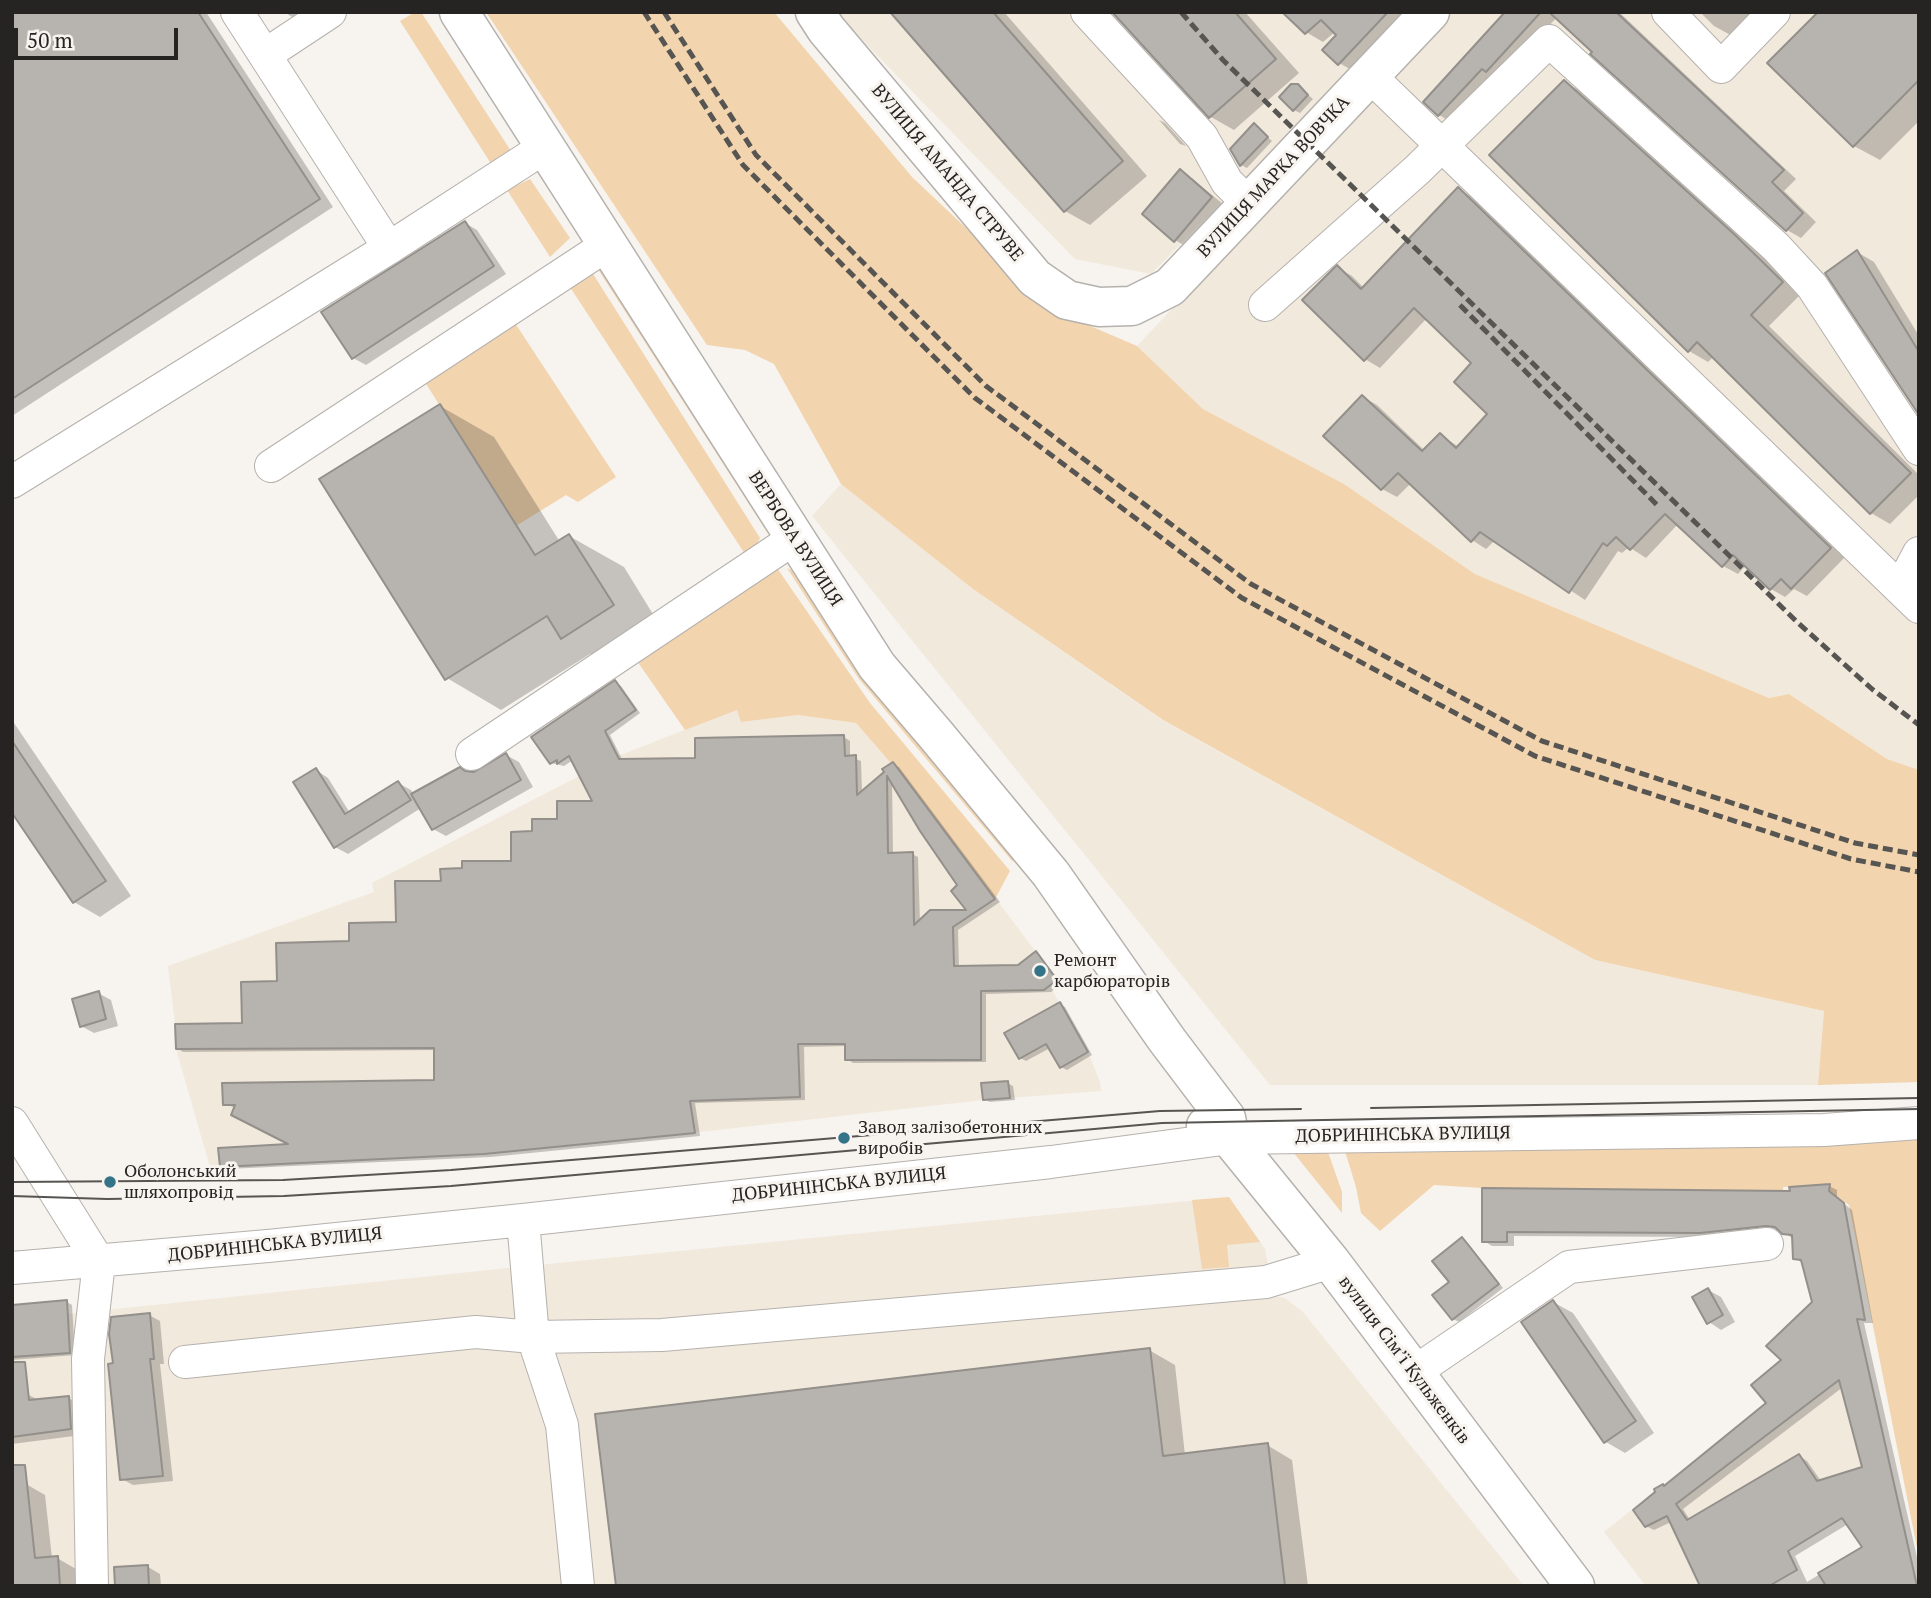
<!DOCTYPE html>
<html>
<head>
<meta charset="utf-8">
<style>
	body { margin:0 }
	#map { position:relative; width:1931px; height:1598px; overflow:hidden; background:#f7f3ee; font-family:"PT Serif",serif }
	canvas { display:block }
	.frame { position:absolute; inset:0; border:14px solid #262422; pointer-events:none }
	.scale { position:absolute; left:14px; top:28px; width:164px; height:32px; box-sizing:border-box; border:4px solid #262422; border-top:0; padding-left:9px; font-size:21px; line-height:24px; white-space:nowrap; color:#262422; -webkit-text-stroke:5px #f7f3ee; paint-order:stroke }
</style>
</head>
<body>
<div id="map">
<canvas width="1931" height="1598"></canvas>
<div class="frame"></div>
<div class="scale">50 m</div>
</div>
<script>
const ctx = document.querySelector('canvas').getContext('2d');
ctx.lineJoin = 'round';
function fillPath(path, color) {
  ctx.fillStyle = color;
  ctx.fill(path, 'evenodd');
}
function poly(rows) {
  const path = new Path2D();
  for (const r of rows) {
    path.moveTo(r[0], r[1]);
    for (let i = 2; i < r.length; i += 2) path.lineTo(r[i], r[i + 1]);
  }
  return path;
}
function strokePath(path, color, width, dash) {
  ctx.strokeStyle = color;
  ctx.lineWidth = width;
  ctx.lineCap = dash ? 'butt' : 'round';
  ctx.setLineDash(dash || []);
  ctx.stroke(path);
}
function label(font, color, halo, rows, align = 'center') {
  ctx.font = font + ' "PT Serif",serif';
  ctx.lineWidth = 6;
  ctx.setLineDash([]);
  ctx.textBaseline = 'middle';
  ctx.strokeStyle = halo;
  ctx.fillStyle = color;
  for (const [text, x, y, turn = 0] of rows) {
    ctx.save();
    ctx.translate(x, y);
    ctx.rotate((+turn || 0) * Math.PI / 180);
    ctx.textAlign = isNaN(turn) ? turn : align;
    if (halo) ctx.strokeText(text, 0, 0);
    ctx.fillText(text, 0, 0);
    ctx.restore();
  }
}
const built = poly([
	[835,12,1410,12,1151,274,1075,259],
	[1452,12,1919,12,1919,770,1887,759,1789,694,1769,698,1475,574,1344,484,1203,409,1137,346],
	[841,484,973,589,1162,720,1595,960,1824,1011,1818,1085,1270,1085,812,516],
	[738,709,741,722,798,715,856,723,915,791,1057,980,1050,987,1088,1052,1100,1082,1101,1091,983,1100,575,1146,484,1154,210,1167,176,1049,175,1024,168,966,374,892,372,883,618,756],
	[1229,1197,1265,1249,1268,1265,1269,1295,1285,1298,1303,1312,1524,1586,12,1586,12,1357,71,1353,68,1314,527,1266],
	[1857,1319,1890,1458,1817,1481,1842,1518,1788,1551,1797,1570,1769,1586,1646,1586,1604,1532,1796,1378]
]);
const green = poly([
	[415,12,421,12,511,151,495,170,400,21],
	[486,12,774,12,912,177,1053,310,1137,346,1203,409,1344,484,1475,574,1769,698,1789,694,1887,759,1919,770,1919,1082,1818,1085,1824,1011,1595,960,1163,720,973,589,841,484,774,364,745,350,707,345],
	[530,179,570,238,550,257,507,190],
	[594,263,607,265,766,516,767,532],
	[588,266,760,538,754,549,745,554,566,281],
	[513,320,616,477,578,502,566,495,516,526,423,379],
	[775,565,870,703,1010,871,995,899,915,791,856,723,798,715,741,722,737,710,685,730,637,661],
	[787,568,805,577,1015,849,1013,862,859,679],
	[1919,1140,1919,1558,1849,1205,1829,1191,1830,1184,1783,1187,1783,1191,1482,1188,1434,1185,1380,1231,1361,1213,1356,1187,1344,1148,1802,1144],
	[1327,1149,1342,1192,1342,1213,1293,1152],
	[1229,1197,1260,1242,1227,1245,1229,1267,1202,1269,1192,1200]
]);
const shadow = poly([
	[12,12,206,12,333,207,12,416],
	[284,12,308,12,297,20],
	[892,12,1004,12,1147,176,1090,225,1065,211],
	[1114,12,1245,12,1299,73,1234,130,1211,117],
	[1285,12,1404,12,1357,73,1339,63,1338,35,1335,32,1323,42,1306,32],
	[1508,12,1619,12,1796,179,1784,191,1816,222,1801,238,1787,230,1557,17,1501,79,1453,123,1439,115,1426,102],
	[1700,12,1760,12,1736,38,1714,26],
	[1919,12,1919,121,1880,160,1854,146],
	[1564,82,1584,93,1753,247,1801,294,1769,326,1919,475,1919,495,1890,524,1871,513,1714,356,1708,362,1689,351],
	[1298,86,1313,99,1300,113,1294,110],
	[1159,120,1165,123,1186,146,1180,144],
	[1254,125,1272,141,1247,168,1241,165,1232,149],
	[1181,172,1193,179,1224,205,1187,247,1175,240],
	[1459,189,1473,198,1845,557,1807,596,1794,589,1785,597,1771,589,1746,565,1738,574,1723,566,1678,524,1646,558,1629,547,1622,553,1618,551,1585,600,1495,540,1486,549,1472,540,1411,483,1397,497,1382,489,1363,397,1377,405,1425,451,1440,435,1459,447,1490,414,1474,363,1427,318,1380,368,1365,359,1338,268,1352,276,1364,288],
	[465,223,477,230,506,274,366,365,353,358],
	[1857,252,1874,262,1919,336,1919,412],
	[440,406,494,437,560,542,569,536,624,567,667,637,616,669,590,654,501,710,447,678],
	[615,682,621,686,640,713,610,735,623,761,697,759,844,737,850,741,850,757,861,761,862,793,893,764,899,767,1000,902,958,930,959,968,1019,966,1036,953,1041,957,1062,984,1051,992,986,994,986,1062,853,1063,847,1059,847,1046,804,1047,805,1100,695,1103,700,1136,491,1157,227,1169,221,1166,294,1145,236,1108,224,1104,436,1082,436,1050,183,1052,177,1048,243,1025,279,983,351,943,397,923,443,883,464,870,513,863,534,833,594,803,573,760,564,766,551,763],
	[892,781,960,885,970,911,920,923,918,857,912,854,893,854],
	[12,720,131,896,100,917,74,902,12,809],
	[506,755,519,762,533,787,446,836,433,829,421,808,348,854,335,847,316,770,328,778,350,813,398,783,411,790,414,795,466,773,474,774],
	[98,993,111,1000,118,1026,94,1033,81,1026],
	[1060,1004,1065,1007,1092,1055,1067,1070,1061,1067,1050,1048,1026,1061,1020,1058],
	[1007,1083,1013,1086,1015,1100,990,1102,984,1099],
	[1829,1186,1837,1190,1837,1198,1852,1210,1873,1323,1864,1323,1919,1566,1919,1586,1702,1586,1671,1522,1654,1530,1646,1526,1665,1487,1768,1403,1784,1360,1814,1302,1803,1263,1794,1258,1792,1238,1780,1230,1774,1229,1709,1237,1514,1236,1514,1246,1492,1246,1484,1241,1484,1190,1791,1193],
	[1843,1387,1864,1468,1821,1481,1807,1461,1799,1456,1690,1520,1683,1509],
	[1848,1524,1864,1547,1807,1582,1795,1556],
	[1462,1239,1468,1243,1503,1288,1459,1322,1453,1319,1451,1283],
	[1708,1290,1721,1297,1735,1322,1721,1330,1709,1322],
	[67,1302,72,1305,75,1355,12,1360,12,1306],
	[1553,1302,1573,1313,1654,1433,1625,1453,1606,1442],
	[149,1315,160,1321,164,1364,160,1364,173,1481,133,1485,122,1479,114,1365],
	[1149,1350,1175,1365,1185,1455,1267,1445,1292,1460,1308,1586,618,1586],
	[27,1394,40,1401,68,1398,80,1404,82,1435,12,1444,12,1395],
	[26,1484,45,1495,52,1558,57,1558,76,1569,77,1586,12,1586],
	[148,1567,160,1574,161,1586,117,1586]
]);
const building = poly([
	[12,12,198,12,320,199,12,399,12,12],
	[890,12,993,12,1123,161,1064,212,890,12],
	[1112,12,1235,12,1276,59,1209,118,1112,12],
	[1282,12,1388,12,1338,65,1322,50,1336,35,1321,20,1305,34,1282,12],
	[1505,12,1541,12,1486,72,1482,69,1438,116,1423,102,1505,12],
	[1549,12,1616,12,1784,170,1772,182,1803,213,1786,231,1590,54,1592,52,1549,12],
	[1818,12,1919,12,1919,80,1853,147,1767,63,1818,12],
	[1564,80,1734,234,1783,282,1751,315,1911,473,1870,514,1697,342,1688,352,1489,155,1564,80],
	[1291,84,1298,84,1308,95,1293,111,1279,97,1291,84],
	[1254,123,1268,137,1240,166,1230,149,1254,123],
	[1180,169,1212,197,1174,242,1142,214,1180,169],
	[1458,187,1831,548,1791,589,1781,579,1770,590,1733,555,1722,567,1665,514,1630,550,1616,537,1607,546,1603,543,1569,593,1480,532,1471,542,1398,473,1381,490,1323,436,1362,395,1422,451,1440,433,1456,448,1487,414,1454,382,1471,363,1414,308,1364,361,1302,300,1337,265,1361,289,1458,187],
	[465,221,494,266,352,359,321,312,465,221],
	[1857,250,1919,352,1919,415,1825,273,1857,250],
	[440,404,535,555,569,534,614,605,561,639,547,616,445,680,319,479,440,404],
	[615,680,636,710,605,731,619,759,695,758,695,738,844,735,845,756,856,755,857,795,884,772,882,769,893,762,995,899,953,927,954,966,1018,965,1036,951,1057,980,1044,990,981,991,981,1060,845,1060,845,1044,798,1044,800,1097,690,1101,695,1133,484,1154,220,1167,218,1148,288,1144,231,1115,235,1105,223,1105,222,1083,434,1080,434,1048,176,1049,175,1024,242,1023,241,982,277,981,276,943,349,941,349,923,396,922,395,881,441,881,440,869,462,868,462,861,511,861,511,832,532,831,532,819,557,819,557,801,592,801,569,756,557,764,557,760,550,764,531,737,615,680],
	[887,776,920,831,957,885,951,891,966,910,930,910,914,925,913,852,888,853,887,776],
	[12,741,106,881,73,903,12,813,12,741],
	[506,753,521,780,432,830,411,794,460,767,465,771,474,772,506,753],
	[316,768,345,814,398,781,411,800,334,848,293,782,316,768],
	[99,991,106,1019,80,1027,72,999,99,991],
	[1060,1002,1088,1052,1060,1068,1046,1044,1019,1059,1004,1033,1060,1002],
	[1008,1081,1010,1098,983,1100,981,1083,1008,1081],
	[1830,1184,1829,1191,1844,1203,1865,1320,1857,1319,1917,1586,1826,1586,1818,1573,1862,1547,1842,1518,1788,1551,1797,1570,1769,1586,1700,1586,1667,1516,1645,1527,1633,1510,1655,1492,1654,1489,1663,1484,1664,1486,1766,1403,1751,1385,1781,1360,1766,1346,1812,1302,1801,1260,1793,1259,1792,1235,1782,1234,1775,1227,1766,1226,1700,1233,1507,1232,1507,1242,1482,1242,1482,1188,1790,1191,1789,1187,1830,1184],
	[1839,1380,1862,1467,1817,1481,1799,1454,1687,1520,1676,1504,1839,1380],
	[1462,1237,1499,1284,1452,1320,1432,1295,1449,1282,1432,1261,1462,1237],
	[1708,1288,1723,1315,1707,1324,1692,1297,1708,1288],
	[67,1300,70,1353,12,1357,12,1305,67,1300],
	[1553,1300,1636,1421,1604,1443,1521,1322,1553,1300],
	[150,1313,154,1359,150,1359,163,1476,120,1480,108,1364,113,1363,109,1334,111,1317,150,1313],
	[1150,1348,1163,1456,1268,1443,1285,1586,616,1586,595,1414,1150,1348],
	[12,1362,25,1362,29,1400,69,1396,71,1429,12,1437,12,1362],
	[12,1465,25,1465,35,1558,58,1556,60,1586,12,1586,12,1465],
	[148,1565,149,1586,115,1586,114,1567,148,1565]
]);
const minor = poly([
	[237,12,389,248],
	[1087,12,1202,137,1227,182,1249,204],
	[1668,12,1721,67,1774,12],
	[265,55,330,12],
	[1370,76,1919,607],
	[1265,305,1417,170,1549,41,1776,247,1812,286,1919,449],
	[271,466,607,245],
	[12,482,389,248,545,147],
	[1901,587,1919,553],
	[472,754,795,538],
	[12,1123,99,1262,88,1359,92,1586],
	[523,1220,533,1337,562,1425,578,1586],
	[12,1268,268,1246,523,1220,1051,1162,1230,1138,1824,1130,1919,1123],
	[185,1362,476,1332,533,1337,662,1335,1266,1282,1331,1262],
	[1413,1373,1569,1267,1767,1244]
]);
const major = poly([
	[459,12,877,666,936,735,1051,874,1167,1040,1226,1118,1230,1138],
	[815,12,826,29,1035,278,1067,300,1099,307,1132,306,1170,287,1430,12],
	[1206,1126,1230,1138,1331,1262,1575,1586]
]);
const tram = poly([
	[1371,1108,1919,1098],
	[12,1182,283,1180,451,1170,1160,1111,1301,1109],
	[12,1196,107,1199,284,1196,451,1186,1162,1123,1919,1109]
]);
const rail = poly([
	[644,12,743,165,975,398,1242,598,1535,756,1851,859,1919,872],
	[664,12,756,155,986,386,1251,584,1542,741,1855,843,1919,855],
	[1181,12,1223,60,1797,622,1872,689,1919,725],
	[1460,305,1660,508]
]);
const markers = [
	[1040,971,7,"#357389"],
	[844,1138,7,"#357389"],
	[110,1182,7,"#357389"]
];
const streetNames = [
	["ВУЛИЦЯ АМАНДА СТРУВЕ",947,173,50],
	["ВУЛИЦЯ МАРКА ВОВЧКА",1274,177,-47],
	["ВЕРБОВА ВУЛИЦЯ",795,539,57],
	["ДОБРИНІНСЬКА ВУЛИЦЯ",1403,1135,-1],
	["ДОБРИНІНСЬКА ВУЛИЦЯ",839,1185,-6],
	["ДОБРИНІНСЬКА ВУЛИЦЯ",275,1245,-6],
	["вулиця Сімʼї Кульженків",1404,1360,53]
];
const poiNames = [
	["Ремонт",1054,961],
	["карбюраторів",1054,982],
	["Завод залізобетонних",858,1128],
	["виробів",858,1149],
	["Оболонський",124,1172],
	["шляхопровід",124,1193]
];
fillPath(built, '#f2e9dd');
fillPath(green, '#f2d4ae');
fillPath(shadow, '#0003');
fillPath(building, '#b7b3ae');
strokePath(building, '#938f8a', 2);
strokePath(minor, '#b5b1ad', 34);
strokePath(major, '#b5b1ad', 41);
strokePath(minor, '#fff', 32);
strokePath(major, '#fff', 38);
strokePath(tram, '#575552', 2);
strokePath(rail, '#575552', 5, [10, 5]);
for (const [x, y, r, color] of markers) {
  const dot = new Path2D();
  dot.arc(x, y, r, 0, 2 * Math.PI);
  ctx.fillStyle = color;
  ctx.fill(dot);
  strokePath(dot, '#f7f3ee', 2.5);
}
label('18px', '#262422', '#f7f3ee', streetNames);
label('18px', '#262422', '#f7f3ee', poiNames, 'left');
</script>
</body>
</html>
